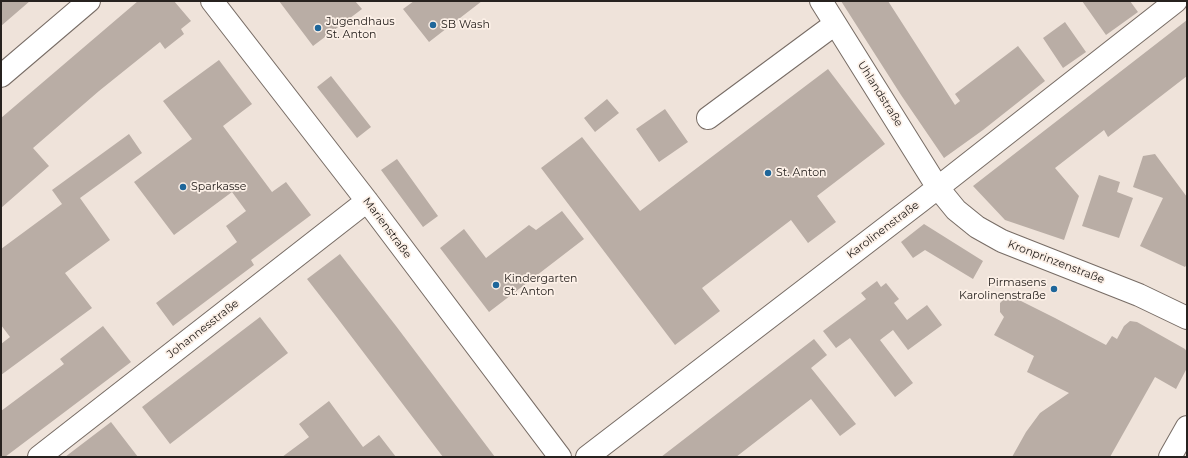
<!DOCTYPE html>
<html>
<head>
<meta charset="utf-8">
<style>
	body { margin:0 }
	#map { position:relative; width:1188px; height:458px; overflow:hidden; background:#efe3da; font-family:Montserrat,sans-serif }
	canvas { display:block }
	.frame { position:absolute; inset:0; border:2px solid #27221f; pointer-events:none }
</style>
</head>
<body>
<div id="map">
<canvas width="1188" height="458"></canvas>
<div class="frame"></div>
</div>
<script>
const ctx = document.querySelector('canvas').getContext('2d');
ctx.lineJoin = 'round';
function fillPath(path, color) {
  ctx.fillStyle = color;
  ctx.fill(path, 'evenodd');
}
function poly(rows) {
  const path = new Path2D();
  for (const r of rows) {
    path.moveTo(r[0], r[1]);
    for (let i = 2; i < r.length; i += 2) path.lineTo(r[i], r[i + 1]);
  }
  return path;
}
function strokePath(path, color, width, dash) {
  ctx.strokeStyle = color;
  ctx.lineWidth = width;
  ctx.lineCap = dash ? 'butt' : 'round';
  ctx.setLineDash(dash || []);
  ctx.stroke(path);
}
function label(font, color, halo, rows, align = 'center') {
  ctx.font = font + ' Montserrat,sans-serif';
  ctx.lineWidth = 3.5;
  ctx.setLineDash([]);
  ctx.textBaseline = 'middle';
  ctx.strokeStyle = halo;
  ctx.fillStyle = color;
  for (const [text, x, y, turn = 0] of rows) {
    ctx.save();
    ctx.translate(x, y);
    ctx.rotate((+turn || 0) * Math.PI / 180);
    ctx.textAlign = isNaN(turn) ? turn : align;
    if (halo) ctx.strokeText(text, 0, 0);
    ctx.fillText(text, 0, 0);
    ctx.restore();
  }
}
const building = poly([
	[1,1,30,1,1,26],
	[138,1,174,1,191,21,181,29,184,34,165,49,160,42,99,91,33,148,49,166,1,208,1,118],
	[279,1,355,1,362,9,313,46],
	[414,1,482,1,429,42,403,9],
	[841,1,888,1,955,105,960,101,955,94,1018,46,1045,81,983,130,944,158,901,95],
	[1082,1,1130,1,1138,12,1106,35],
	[1187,20,1187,76,1108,137,1104,130,1055,168,1079,196,1064,240,1005,220,973,186],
	[1065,22,1086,52,1063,68,1043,38],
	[219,60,252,104,223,126,272,192,286,182,311,215,251,260,254,265,173,326,156,303,237,242,226,226,246,211,232,192,174,235,134,182,192,139,163,101],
	[828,69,885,144,817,196,836,222,808,243,791,220,702,288,720,311,675,345,541,168,582,137,640,211],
	[331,76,371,127,357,138,317,87],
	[607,99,619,113,595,132,584,118],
	[665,109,688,142,659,162,636,129],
	[129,134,142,153,80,198,110,240,65,273,92,308,1,375,1,344,10,337,1,325,1,249,62,204,52,190],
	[1155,154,1187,197,1187,264,1185,267,1140,246,1163,198,1133,187,1143,156],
	[397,159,438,216,423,227,381,170],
	[1099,175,1120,182,1117,192,1133,198,1119,238,1082,226],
	[562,211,584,239,489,312,440,248,464,229,486,258,529,225,536,230],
	[924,224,983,261,973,279,925,250,913,258,901,242],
	[340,254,396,326,495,457,443,457,335,315,307,279],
	[877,281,881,287,886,283,899,299,894,303,907,320,927,305,942,325,908,350,893,330,880,340,913,383,895,397,850,338,836,348,823,331,866,299,861,293],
	[1006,297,1015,298,1055,318,1106,345,1112,336,1117,339,1124,326,1130,321,1137,322,1185,349,1187,352,1187,368,1176,389,1155,377,1110,457,1012,457,1026,432,1040,413,1069,393,1027,372,1034,356,994,335,1004,317,1000,312,1000,303],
	[260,317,288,353,170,444,142,407],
	[103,326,131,362,5,457,1,457,1,411,64,364,60,359],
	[814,339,827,355,811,368,856,424,840,436,811,399,736,457,661,457],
	[329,401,363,447,379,435,396,457,282,457,309,437,299,424],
	[111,422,138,457,65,457,86,441]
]);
const minor = poly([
	[212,1,367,201,560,457],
	[821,1,938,188,956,210,977,227,1002,241,1139,295,1187,318],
	[1,76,89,1],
	[708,118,835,24],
	[39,457,367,201],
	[587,457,922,200,1176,1],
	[1170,457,1187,427]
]);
const markers = [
	[433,25,4,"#1e669a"],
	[318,28,4,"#1e669a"],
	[768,173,4,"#1e669a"],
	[183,187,4,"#1e669a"],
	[496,285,4,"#1e669a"],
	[1054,289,4,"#1e669a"]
];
const poiNames = [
	["Jugendhaus",326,22],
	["St. Anton",326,35],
	["SB Wash",441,25],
	["St. Anton",776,173],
	["Sparkasse",191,187],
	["Kindergarten",504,279],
	["St. Anton",504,292],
	["Pirmasens",1046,283,"right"],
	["Karolinenstraße",1046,296,"right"]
];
const streetNames = [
	["Uhlandstraße",880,94,58],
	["Marienstraße",387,228,53],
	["Karolinenstraße",883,230,-37],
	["Kronprinzenstraße",1056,262,21],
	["Johannesstraße",203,329,-38]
];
fillPath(building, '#b9ada5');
strokePath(minor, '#776c65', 24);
strokePath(minor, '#fff', 22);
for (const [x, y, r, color] of markers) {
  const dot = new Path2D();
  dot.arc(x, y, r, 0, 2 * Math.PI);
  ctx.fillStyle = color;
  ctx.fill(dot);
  strokePath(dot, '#fcf0e7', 1.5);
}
label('11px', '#27221f', '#fcf0e7', poiNames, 'left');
label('11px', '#27221f', '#fcf0e7', streetNames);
</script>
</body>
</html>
